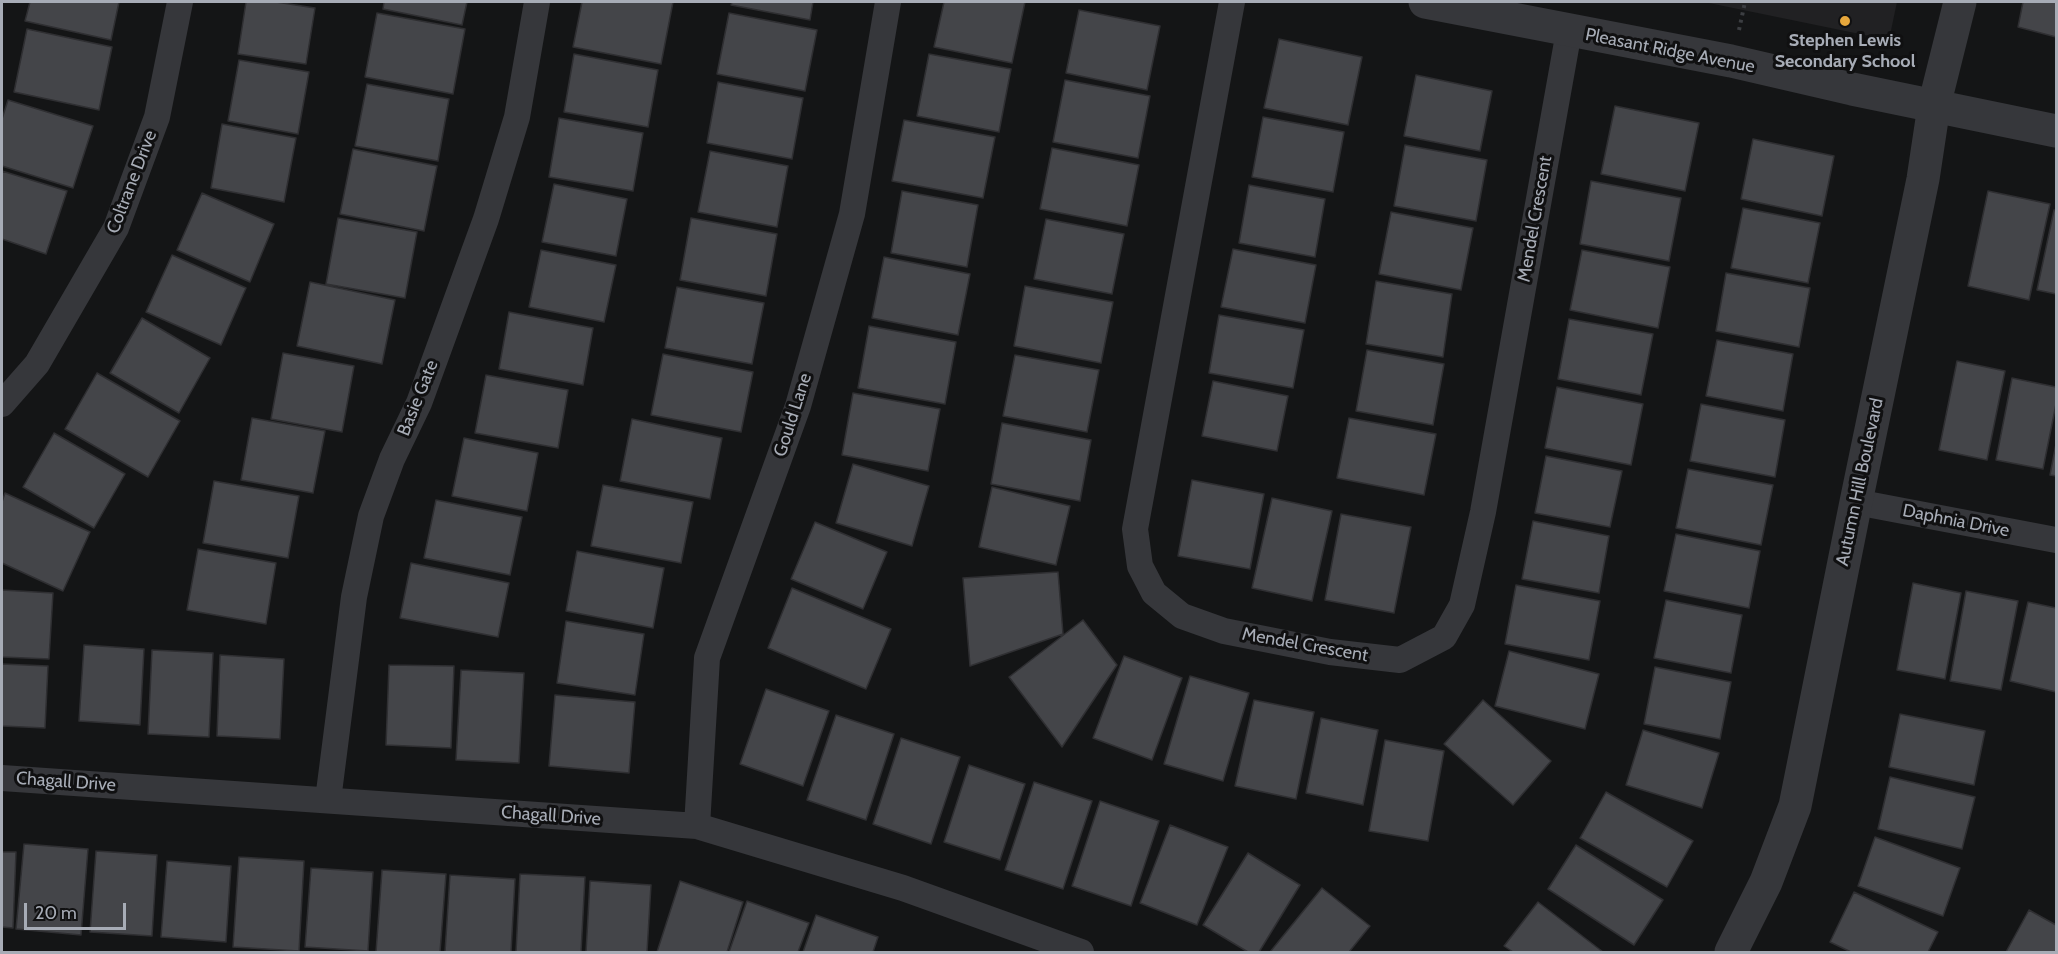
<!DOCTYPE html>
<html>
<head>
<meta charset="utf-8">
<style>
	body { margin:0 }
	#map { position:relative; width:2058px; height:954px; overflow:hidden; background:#141516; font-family:Cabin,sans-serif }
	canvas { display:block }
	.frame { position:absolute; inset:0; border:3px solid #a7acb6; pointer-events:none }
	.scale { position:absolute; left:24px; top:903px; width:102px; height:27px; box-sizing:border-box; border:3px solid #a7acb6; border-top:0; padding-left:8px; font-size:18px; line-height:21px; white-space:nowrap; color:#a7acb6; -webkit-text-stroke:4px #101011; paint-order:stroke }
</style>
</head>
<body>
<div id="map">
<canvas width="2058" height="954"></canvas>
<div class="frame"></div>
<div class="scale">20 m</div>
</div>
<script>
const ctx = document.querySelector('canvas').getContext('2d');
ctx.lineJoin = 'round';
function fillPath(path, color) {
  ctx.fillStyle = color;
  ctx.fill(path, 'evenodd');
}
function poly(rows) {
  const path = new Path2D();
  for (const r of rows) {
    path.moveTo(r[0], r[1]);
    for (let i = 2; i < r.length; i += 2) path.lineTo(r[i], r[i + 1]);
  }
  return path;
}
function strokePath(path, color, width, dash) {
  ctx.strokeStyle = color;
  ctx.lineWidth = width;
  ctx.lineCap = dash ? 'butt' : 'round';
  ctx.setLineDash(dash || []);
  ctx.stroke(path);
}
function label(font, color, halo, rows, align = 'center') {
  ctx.font = font + ' Cabin,sans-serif';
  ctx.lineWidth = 6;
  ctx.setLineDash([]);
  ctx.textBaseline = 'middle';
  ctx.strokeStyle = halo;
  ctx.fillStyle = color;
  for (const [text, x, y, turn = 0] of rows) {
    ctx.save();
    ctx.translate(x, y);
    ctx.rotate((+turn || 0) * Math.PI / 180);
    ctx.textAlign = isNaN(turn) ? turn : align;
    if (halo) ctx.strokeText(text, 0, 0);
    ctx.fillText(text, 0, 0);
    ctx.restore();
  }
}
const built = poly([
	[1704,2,1897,2,1889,40]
]);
const building = poly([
	[30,2,119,2,111,40,25,21,30,2],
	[246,2,276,2,315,8,306,64,238,54,246,2],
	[384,2,467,2,462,25,383,9,384,2],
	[582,2,673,2,661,64,573,47,582,2],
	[732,2,813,2,810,20,731,5,732,2],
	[944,2,1025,2,1012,63,934,47,944,2],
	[2023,2,2056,2,2056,37,2018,27,2023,2],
	[1079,10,1160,26,1147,90,1066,73,1079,10],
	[377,13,465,29,453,94,365,77,377,13],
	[729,13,817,30,805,91,717,74,729,13],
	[27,29,112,47,99,110,14,92,27,29],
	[1279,39,1362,57,1348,125,1264,108,1279,39],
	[574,54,658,70,648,127,564,112,574,54],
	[929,54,1011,69,999,132,917,116,929,54],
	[239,60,309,72,298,134,228,121,239,60],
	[1416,75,1492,91,1480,151,1404,136,1416,75],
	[1065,80,1150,96,1138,158,1053,142,1065,80],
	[718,82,803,98,792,159,707,143,718,82],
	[367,84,449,99,438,161,355,146,367,84],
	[8,100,93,126,73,188,2,166,2,119,8,100],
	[1615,106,1699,123,1685,191,1601,174,1615,106],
	[1263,117,1344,132,1333,192,1252,177,1263,117],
	[559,118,643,133,633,191,549,177,559,118],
	[904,120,995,137,983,198,892,181,904,120],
	[222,124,296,138,284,202,211,188,222,124],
	[1753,139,1834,156,1822,216,1741,199,1753,139],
	[1405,145,1487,160,1476,221,1394,206,1405,145],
	[1052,148,1139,165,1127,226,1040,209,1052,148],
	[353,149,437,166,424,231,340,214,353,149],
	[710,151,788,166,777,227,698,212,710,151],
	[2,171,67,191,46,254,2,239,2,171],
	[1591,181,1681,198,1669,261,1580,244,1591,181],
	[554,184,627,199,616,256,542,242,554,184],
	[1249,185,1325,199,1315,257,1239,243,1249,185],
	[902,191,978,205,967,267,891,253,902,191],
	[1988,191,2050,204,2029,300,1968,286,1988,191],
	[202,193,274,224,250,282,177,250,202,193],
	[1743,208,1820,223,1808,283,1731,268,1743,208],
	[2054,210,2056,211,2056,294,2037,290,2054,210],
	[1391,212,1473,228,1461,290,1379,274,1391,212],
	[338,218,417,232,405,298,326,284,338,218],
	[691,218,777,234,766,296,680,280,691,218],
	[1046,219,1124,234,1112,294,1034,279,1046,219],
	[1233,249,1316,265,1305,323,1221,307,1233,249],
	[541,250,616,265,604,322,529,307,541,250],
	[1582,250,1670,267,1658,328,1570,310,1582,250],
	[172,255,246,288,221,345,146,312,172,255],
	[884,257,970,274,958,335,872,318,884,257],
	[1726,273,1810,288,1799,347,1716,331,1726,273],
	[1376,281,1452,294,1443,357,1366,344,1376,281],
	[310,282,395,300,382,364,297,346,310,282],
	[1025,286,1113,302,1101,363,1014,346,1025,286],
	[677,287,764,303,752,364,665,348,677,287],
	[509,312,593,328,583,385,499,369,509,312],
	[1219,315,1304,330,1293,388,1209,373,1219,315],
	[142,318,210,358,179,413,110,373,142,318],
	[1569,319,1653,334,1641,395,1558,379,1569,319],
	[869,326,956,342,945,404,858,388,869,326],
	[1717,340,1793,354,1783,411,1706,396,1717,340],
	[1367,350,1444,364,1433,425,1356,411,1367,350],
	[283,353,354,366,342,432,271,419,283,353],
	[663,354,753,372,741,432,651,415,663,354],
	[1015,355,1099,370,1087,432,1003,416,1015,355],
	[1957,361,2005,371,1987,460,1939,450,1957,361],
	[97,373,180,421,148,477,65,429,97,373],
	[486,375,568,390,558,448,475,433,486,375],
	[2012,378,2056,387,2056,404,2043,469,1996,460,2012,378],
	[1213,381,1288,396,1277,451,1202,436,1213,381],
	[1557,387,1643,404,1631,465,1545,448,1557,387],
	[853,393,940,409,928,471,842,455,853,393],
	[1701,404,1785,420,1775,477,1690,461,1701,404],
	[252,418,325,431,313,493,241,480,252,418],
	[1349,418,1436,434,1424,495,1337,478,1349,418],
	[632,419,722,438,710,499,620,481,632,419],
	[1002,423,1091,440,1080,501,991,484,1002,423],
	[54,433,125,474,94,528,23,487,54,433],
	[464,438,538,453,527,511,452,496,464,438],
	[2056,444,2056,476,2050,475,2056,444],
	[1546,456,1622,471,1610,527,1535,513,1546,456],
	[853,464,929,486,912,546,836,523,853,464],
	[1688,469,1773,485,1761,545,1676,528,1688,469],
	[1192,480,1264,494,1250,569,1178,556,1192,480],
	[214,481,299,496,288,558,203,543,214,481],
	[603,485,693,502,681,563,591,546,603,485],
	[992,487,1070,506,1056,565,979,547,992,487],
	[5,493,90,532,63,591,2,563,2,502,5,493],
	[1272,498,1332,511,1312,601,1252,588,1272,498],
	[436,500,522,517,510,575,424,558,436,500],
	[1341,514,1411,527,1394,613,1325,600,1341,514],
	[1533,521,1609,536,1599,593,1522,579,1533,521],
	[815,522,887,552,863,609,791,579,815,522],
	[1676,534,1760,551,1749,608,1664,591,1676,534],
	[198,549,276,563,266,624,187,610,198,549],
	[577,551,664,568,653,628,566,611,577,551],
	[411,563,509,583,498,637,400,618,411,563],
	[1058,572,1063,634,970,666,963,578,1058,572],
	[1913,583,1961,593,1945,679,1897,670,1913,583],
	[1516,585,1600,601,1589,660,1505,644,1516,585],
	[792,588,891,629,866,689,768,648,792,588],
	[2,590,53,593,49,659,2,657,2,590],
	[1966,591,2018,601,2001,690,1950,681,1966,591],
	[1666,600,1742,615,1731,673,1654,658,1666,600],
	[2028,602,2056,608,2056,692,2010,681,2028,602],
	[1083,620,1117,665,1062,747,1009,677,1083,620],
	[566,621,644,634,635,695,557,683,566,621],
	[84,645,144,649,140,725,79,721,84,645],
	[152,650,213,653,209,737,148,734,152,650],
	[1509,651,1599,674,1585,729,1495,706,1509,651],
	[220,655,284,659,280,739,217,736,220,655],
	[1124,656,1182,678,1152,760,1093,738,1124,656],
	[2,664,48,666,45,728,2,726,2,664],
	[389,665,454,666,451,748,386,745,389,665],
	[1655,667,1731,682,1720,739,1644,724,1655,667],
	[461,670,524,673,519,763,456,760,461,670],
	[1190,676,1249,693,1223,781,1164,764,1190,676],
	[766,689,829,711,803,786,740,764,766,689],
	[555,695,635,702,629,773,549,766,555,695],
	[1254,700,1314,712,1296,799,1235,786,1254,700],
	[1483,700,1551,761,1513,805,1444,744,1483,700],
	[1900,714,1985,731,1974,785,1889,767,1900,714],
	[836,715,894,734,866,820,807,800,836,715],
	[1321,718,1378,730,1363,805,1306,793,1321,718],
	[1643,730,1719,753,1702,808,1626,785,1643,730],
	[901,738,960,757,931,844,873,824,901,738],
	[1385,740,1444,751,1428,841,1369,831,1385,740],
	[969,765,1025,784,1000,860,944,842,969,765],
	[1890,777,1975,797,1962,849,1878,829,1890,777],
	[1034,782,1092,801,1063,889,1005,870,1034,782],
	[1606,792,1693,841,1667,887,1580,838,1606,792],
	[1100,801,1159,821,1131,906,1072,886,1100,801],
	[1170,825,1228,847,1197,925,1140,903,1170,825],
	[1875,837,1960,868,1943,916,1858,886,1875,837],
	[24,844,88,849,81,935,16,929,24,844],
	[1576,845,1663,900,1634,945,1548,889,1576,845],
	[96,851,157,855,152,936,90,932,96,851],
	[2,852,16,852,13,928,2,927,2,852],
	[1248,853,1300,885,1259,952,1248,952,1203,925,1248,853],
	[239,857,304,861,299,951,233,947,239,857],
	[167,861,231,866,226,942,161,937,167,861],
	[311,868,373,872,368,951,305,947,311,868],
	[382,870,446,874,440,952,376,952,382,870],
	[520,874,585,877,581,952,516,952,520,874],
	[450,875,515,879,511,952,445,952,450,875],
	[590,881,651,885,647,952,586,952,590,881],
	[680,881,743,902,727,952,657,952,680,881],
	[1322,888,1370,926,1349,952,1270,952,1322,888],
	[1854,892,1938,932,1928,952,1851,952,1830,942,1854,892],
	[747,901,809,923,798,952,729,952,747,901],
	[1538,902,1603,952,1513,952,1504,946,1538,902],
	[2029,910,2056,925,2056,952,2006,952,2029,910],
	[816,915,878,937,873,952,803,952,816,915]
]);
const path = poly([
	[1739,30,1745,2]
]);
const minor = poly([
	[1232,2,1135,529,1140,566,1154,593,1182,616,1224,631,1330,652,1400,660,1444,637,1462,605,1483,512,1569,31],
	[2,404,37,364,116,228,157,117,180,2],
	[1856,502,2056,540],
	[2,778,697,826,903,888,1081,952],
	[328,800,354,597,371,516,392,459,419,403,486,219,517,117,537,2],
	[697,826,707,658,798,406,852,214,888,2]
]);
const tertiary = poly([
	[1425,2,1731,61,1852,89,2056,131],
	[1731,952,1766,882,1795,806,1856,502,1923,179,1934,106,1960,2]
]);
const markers = [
	[1845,21,6,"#e7a73c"]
];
const poiNames = [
	["Stephen Lewis",1845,41],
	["Secondary School",1845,62]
];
const streetNames = [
	["Pleasant Ridge Avenue",1670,51,11],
	["Coltrane Drive",132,182,-69],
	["Mendel Crescent",1535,219,-80],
	["Basie Gate",418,398,-68],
	["Gould Lane",793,415,-72],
	["Autumn Hill Boulevard",1860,482,-78],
	["Daphnia Drive",1956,521,11],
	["Mendel Crescent",1305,645,10],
	["Chagall Drive",66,782,4],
	["Chagall Drive",551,816,4]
];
fillPath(built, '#212123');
fillPath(building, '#444549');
strokePath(building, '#2f2f32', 1.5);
strokePath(path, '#3c3e42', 4, [3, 4.5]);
strokePath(minor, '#36373b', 26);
strokePath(tertiary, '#36373b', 33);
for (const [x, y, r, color] of markers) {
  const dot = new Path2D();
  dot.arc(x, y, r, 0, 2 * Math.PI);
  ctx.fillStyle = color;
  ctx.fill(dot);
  strokePath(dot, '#101011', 2);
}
label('bold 18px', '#a7acb6', '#101011', poiNames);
label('18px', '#a7acb6', '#101011', streetNames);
</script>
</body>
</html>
